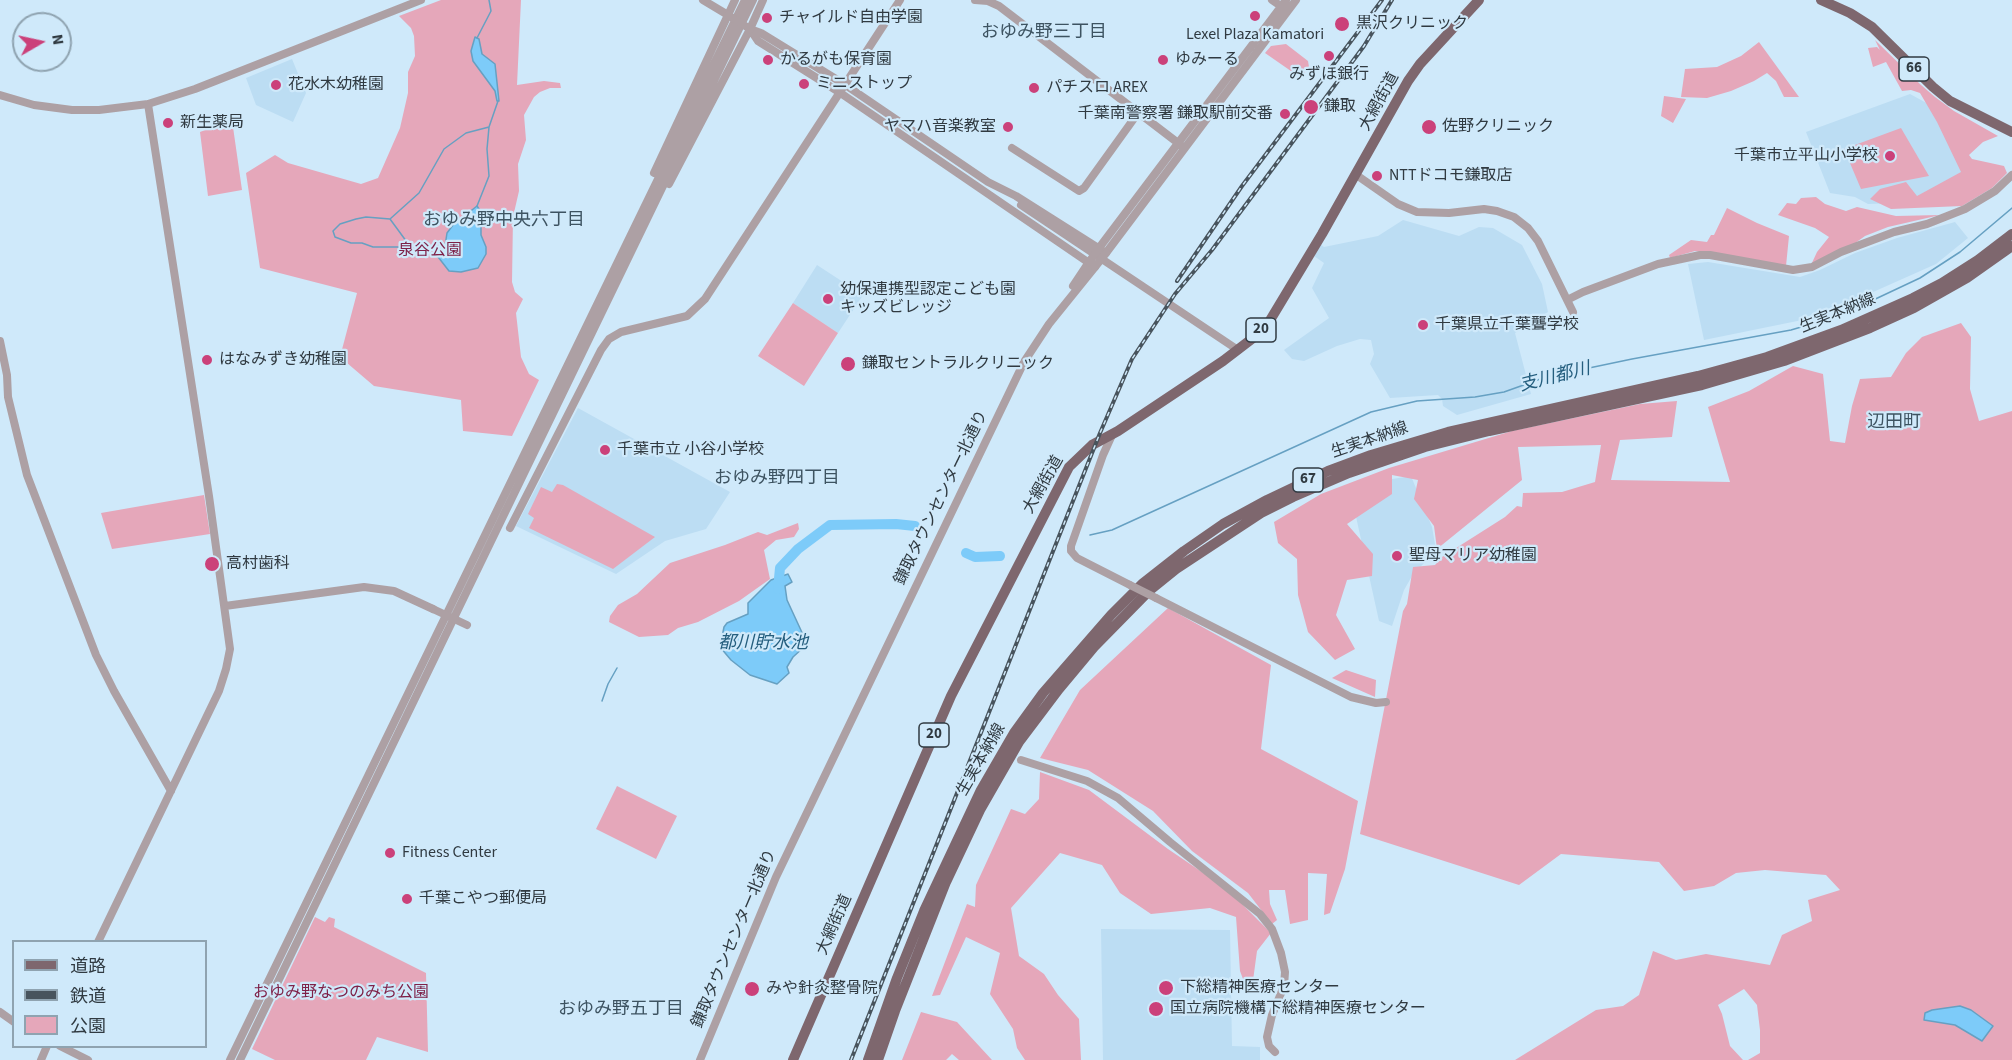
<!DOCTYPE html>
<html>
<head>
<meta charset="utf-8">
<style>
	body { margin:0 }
	#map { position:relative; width:2012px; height:1060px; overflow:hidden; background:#cfe9fa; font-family:"Source Sans 3","Noto Sans JP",sans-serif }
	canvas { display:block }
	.legend { position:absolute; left:12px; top:940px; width:195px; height:108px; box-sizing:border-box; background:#cfe9fa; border:2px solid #8fa3b0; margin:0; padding:8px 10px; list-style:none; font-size:18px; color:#303a41 }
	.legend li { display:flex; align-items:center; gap:12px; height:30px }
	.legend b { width:30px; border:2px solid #8fa3b0 }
	.north { position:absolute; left:12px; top:12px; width:60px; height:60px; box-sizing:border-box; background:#cfe9fa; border:2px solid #8fa3b0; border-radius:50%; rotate:81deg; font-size:16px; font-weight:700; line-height:24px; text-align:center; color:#303a41 }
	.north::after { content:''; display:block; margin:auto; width:21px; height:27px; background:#cb417a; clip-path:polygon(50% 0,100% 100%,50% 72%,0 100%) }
</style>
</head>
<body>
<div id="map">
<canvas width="2012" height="1060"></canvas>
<ul class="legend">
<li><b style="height:8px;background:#7e676e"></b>道路</li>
<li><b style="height:8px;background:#48545d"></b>鉄道</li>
<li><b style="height:16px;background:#e5a7ba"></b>公園</li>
</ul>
<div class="north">N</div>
</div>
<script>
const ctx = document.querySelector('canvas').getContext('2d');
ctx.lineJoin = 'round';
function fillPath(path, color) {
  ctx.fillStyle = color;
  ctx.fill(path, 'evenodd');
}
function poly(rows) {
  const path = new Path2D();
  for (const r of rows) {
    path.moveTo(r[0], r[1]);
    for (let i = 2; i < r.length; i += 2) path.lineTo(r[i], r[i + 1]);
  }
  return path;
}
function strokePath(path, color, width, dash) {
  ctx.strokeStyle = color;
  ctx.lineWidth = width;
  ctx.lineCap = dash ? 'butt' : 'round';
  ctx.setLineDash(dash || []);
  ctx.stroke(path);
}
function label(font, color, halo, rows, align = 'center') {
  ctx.font = font + ' "Source Sans 3","Noto Sans JP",sans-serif';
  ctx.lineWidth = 4.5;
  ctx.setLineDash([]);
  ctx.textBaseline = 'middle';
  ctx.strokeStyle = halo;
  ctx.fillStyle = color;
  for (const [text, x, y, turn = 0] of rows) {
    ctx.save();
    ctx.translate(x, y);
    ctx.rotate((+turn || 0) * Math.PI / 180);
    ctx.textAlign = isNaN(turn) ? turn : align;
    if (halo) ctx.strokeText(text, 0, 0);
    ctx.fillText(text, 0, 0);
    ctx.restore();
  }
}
const built = poly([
	[292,59,306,93,293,122,256,105,246,78],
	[1910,94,1954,118,1967,118,1960,138,1967,173,1925,202,1868,204,1855,197,1830,193,1806,132],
	[1403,220,1459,236,1479,227,1493,228,1522,245,1542,284,1548,312,1515,333,1531,394,1457,415,1443,406,1442,399,1438,395,1390,398,1370,364,1374,354,1371,340,1360,339,1337,346,1304,361,1292,359,1284,350,1329,318,1312,288,1324,263,1314,256,1320,244,1324,247,1378,236],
	[1955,222,1968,238,1936,264,1817,317,1704,340,1688,264,1708,262,1800,277,1820,270,1855,253,1897,238],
	[817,265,863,295,838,333,793,303],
	[578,408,730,492,706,529,665,541,616,574,516,526],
	[1411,476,1432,527,1436,550,1412,576,1404,590,1392,626,1379,621,1353,503,1386,480],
	[1101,929,1230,930,1232,1046,1260,1047,1260,1060,1103,1060]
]);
const green = poly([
	[441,0,521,0,517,85,544,81,560,83,561,88,550,88,540,92,534,97,524,115,526,140,518,164,519,191,513,217,512,282,515,292,523,299,516,313,521,357,529,374,539,380,512,436,463,431,461,400,374,386,340,357,357,293,260,268,246,173,275,155,288,163,361,184,378,178,400,128,408,93,408,72,415,56,414,36,411,28,399,16],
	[1875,40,1921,85,1935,97,1954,111,1998,136,1983,142,1969,155,1972,159,2004,166,2007,173,1992,188,1962,206,1891,209,1870,199,1880,189,1906,182,1917,196,1961,172,1937,122,1920,93,1911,90,1902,91,1886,62,1873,67,1868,48,1877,47,1880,50],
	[1759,42,1799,97,1784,97,1776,81,1767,73,1754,81,1731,91,1707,98,1681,97,1685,69,1717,67,1741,56],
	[1286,44,1308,61,1309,67,1301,78,1265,53,1271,46],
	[1664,96,1686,99,1673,123,1661,116],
	[232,120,242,190,208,196,200,132],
	[1901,128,1929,176,1861,189,1844,149],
	[1816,197,1825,204,1846,211,1857,207,1896,216,1940,215,1888,227,1865,236,1840,254,1811,265,1817,252,1829,237,1815,228,1778,215,1787,203,1796,204,1801,198],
	[1727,208,1757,223,1789,236,1786,266,1695,251,1670,258,1669,255,1691,240,1707,242,1711,235,1714,235],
	[793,303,838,333,804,386,758,356],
	[1961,323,1971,337,1970,389,1979,421,2012,411,2012,1060,1748,1060,1760,1053,1760,1030,1757,1005,1744,989,1718,1005,1722,1014,1730,1046,1743,1060,1515,1060,1596,1010,1623,1006,1639,995,1653,951,1676,960,1706,954,1770,965,1782,935,1812,921,1808,900,1840,890,1826,875,1765,870,1736,873,1714,886,1684,891,1659,862,1561,854,1519,885,1360,834,1403,611,1407,604,1413,567,1435,565,1442,557,1505,517,1517,506,1522,507,1523,493,1562,492,1595,482,1601,445,1518,447,1522,480,1437,549,1434,526,1414,499,1418,480,1392,475,1392,494,1347,524,1373,554,1372,576,1347,580,1336,615,1355,649,1335,660,1308,632,1298,595,1297,559,1278,543,1274,522,1321,494,1389,468,1512,431,1640,404,1677,401,1672,437,1620,440,1611,480,1730,482,1708,407,1749,391,1793,366,1823,374,1830,441,1845,443,1852,406,1860,379,1891,377,1906,353,1922,337],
	[557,484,563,485,655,537,613,569,529,528,534,518,528,514,541,487,552,492],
	[204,495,210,534,112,549,101,513],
	[798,523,799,529,794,537,776,540,764,550,770,579,739,601,698,622,678,628,668,635,639,637,609,622,610,616,618,605,637,594,670,563,725,545,758,532,767,535],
	[1168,608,1271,665,1261,749,1358,801,1345,869,1330,913,1324,915,1327,874,1308,873,1308,920,1290,924,1285,890,1269,890,1270,904,1277,920,1272,924,1248,893,1192,851,1153,811,1088,770,1040,758,1080,690],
	[1346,670,1376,680,1375,697,1332,678],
	[1040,772,1089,790,1168,849,1227,889,1271,933,1257,951,1252,988,1246,987,1240,971,1236,917,1210,908,1151,914,1120,893,1102,865,1060,853,1011,908,1019,956,1044,974,1058,995,1079,1019,1081,1060,1025,1060,1017,1048,1013,1029,990,994,1000,953,966,937,940,995,932,996,967,904,975,907,976,885,1011,809,1025,814,1039,799],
	[617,786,677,816,656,859,596,829],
	[315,917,325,922,329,917,335,919,334,927,426,973,428,1052,377,1037,366,1060,275,1060,252,1049],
	[921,1012,957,1022,992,1060,959,1060,952,1054,946,1060,902,1060]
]);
const water = poly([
	[475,37,479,39,482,54,495,64,499,101,497,101,495,91,473,61,471,51,475,37],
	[477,206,481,212,481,235,486,247,486,254,478,268,461,272,449,271,435,253,445,246,447,233,453,225,477,206],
	[788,574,792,582,785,586,787,600,805,639,804,647,793,657,787,667,789,673,777,684,750,675,731,660,720,647,724,627,727,623,748,614,748,603,771,580,788,574],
	[1960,1006,1971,1010,1993,1026,1982,1041,1955,1025,1924,1020,1925,1013,1932,1010,1960,1006]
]);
const stream = poly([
	[477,38,491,11,489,0],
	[477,206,489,176,487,149,489,127,498,101],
	[390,219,412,249,419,252,435,253],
	[410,247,373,247,362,243,351,243,335,237,333,231,340,224,356,219,366,217,390,219,419,193,444,149,466,133,489,127],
	[1090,535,1112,530,1371,412,1417,401,1475,397,1504,392,1546,377,1632,359,1791,330,1828,319,1869,302,1920,278,1960,252,2012,208],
	[602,701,608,684,617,668]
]);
const river = poly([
	[966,553,975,557,1000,556],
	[778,589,780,568,798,549,830,525,896,524,915,526]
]);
const tertiary = poly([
	[703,0,728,15],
	[975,0,988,1,999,6,1182,146],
	[1272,0,1285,9],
	[750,29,761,33,844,84,988,182,1016,196,1106,253,1296,0],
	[0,95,34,105,72,110,99,110,148,104,195,89,421,0],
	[1012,148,1079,191,1084,188,1138,113],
	[654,173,735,0],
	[1355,174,1398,204,1417,212,1449,213,1484,209,1497,211,1514,217,1528,228,1538,241,1573,312],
	[669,184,750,29,763,0],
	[1021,205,1238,350],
	[1099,248,1286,0],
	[1073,286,1089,262],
	[1567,300,1583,292,1658,264,1700,255,1710,255,1793,270,1812,267,1841,252,1894,232,1927,224,1965,209,1995,191,2012,175],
	[0,341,7,375,8,397,27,475,96,655,114,691,171,791],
	[1112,435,1103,455,1071,546,1071,551,1077,558,1130,585],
	[510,528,601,350,609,339,621,332,687,316,705,299,900,0],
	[1156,598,1351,697,1376,703,1386,702],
	[225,606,364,587,394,591,433,609],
	[1021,760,1087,781,1118,798,1170,842,1260,914,1272,929,1281,953,1285,972,1284,986,1272,1015,1267,1037,1269,1046,1275,1052],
	[98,942,219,691,226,669,230,649,209,496,148,104],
	[0,1012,14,1022],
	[60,1046,88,1060],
	[41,1060,47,1046],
	[230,1060,745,0],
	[240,1060,753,0],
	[700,1060,776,877,1024,362,1049,324,1095,267,839,92,758,41,750,29]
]);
const primary = poly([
	[1821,0,1850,13,1872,27,1933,87,1950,101,2012,132],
	[793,1060,951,696,1069,467,1092,445,1118,431,1223,361,1253,338,1269,322,1322,234,1408,81,1420,64,1479,0],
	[868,1060,897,978,924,911,981,790,1014,733,1043,693,1111,615,1142,584,1184,551,1223,524,1267,500,1328,471,1371,455,1448,432,1698,376,1767,357,1841,330,1913,298,1942,283,1978,260,2012,234],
	[878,1060,895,1011,946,882,980,810,1019,742,1059,689,1094,647,1150,590,1176,569,1261,513,1293,497,1349,473,1425,447,1489,431,1702,385,1784,361,1870,328,1914,308,1967,278,2012,246]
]);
const rail = poly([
	[1177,281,1242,186,1382,0],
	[851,1060,1100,433,1132,359,1175,294,1212,250,1329,93,1364,46,1392,0]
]);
const tertiaryBridge = poly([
	[728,15,750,29],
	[1089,262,1099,248],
	[1095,267,1106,253],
	[1130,585,1156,598],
	[433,609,467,625]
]);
const markers = [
	[1255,16,6,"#cb417a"],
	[767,18,6,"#cb417a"],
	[1342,24,8,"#cb417a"],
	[1329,56,6,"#cb417a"],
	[768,60,6,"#cb417a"],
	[1163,60,6,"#cb417a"],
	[804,84,6,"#cb417a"],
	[276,85,6,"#cb417a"],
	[1034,88,6,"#cb417a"],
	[1311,107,8,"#cb417a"],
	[1285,114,6,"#cb417a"],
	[168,123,6,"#cb417a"],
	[1008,127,6,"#cb417a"],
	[1429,127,8,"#cb417a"],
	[1890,156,6,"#cb417a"],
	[1377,176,6,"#cb417a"],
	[828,299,6,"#cb417a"],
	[1423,325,6,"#cb417a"],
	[207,360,6,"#cb417a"],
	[848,364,8,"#cb417a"],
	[605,450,6,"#cb417a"],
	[1397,556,6,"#cb417a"],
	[212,564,8,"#cb417a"],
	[390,853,6,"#cb417a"],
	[407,899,6,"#cb417a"],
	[1166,988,8,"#cb417a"],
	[752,989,8,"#cb417a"],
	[1156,1009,8,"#cb417a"]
];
const shields = [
	[1914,69,30],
	[1261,330,30],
	[1308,480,30],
	[934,735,30]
];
const shieldNames = [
	["66",1914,69],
	["20",1261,330],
	["67",1308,480],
	["20",934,735]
];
const poiNames = [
	["チャイルド自由学園",779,18],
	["黒沢クリニック",1356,24],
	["Lexel Plaza Kamatori",1255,35,"center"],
	["かるがも保育園",780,60],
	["ゆみーる",1175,60],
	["みずほ銀行",1329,75,"center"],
	["ミニストップ",816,84],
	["花水木幼稚園",288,85],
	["パチスロ AREX",1046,88],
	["鎌取",1324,107],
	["千葉南警察署 鎌取駅前交番",1273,114,"right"],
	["新生薬局",180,123],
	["ヤマハ音楽教室",996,127,"right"],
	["佐野クリニック",1442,127],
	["千葉市立平山小学校",1878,156,"right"],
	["NTTドコモ鎌取店",1389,176],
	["幼保連携型認定こども園",840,290],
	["キッズビレッジ",840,308],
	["千葉県立千葉聾学校",1435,325],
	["はなみずき幼稚園",219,360],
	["鎌取セントラルクリニック",862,364],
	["千葉市立 小谷小学校",617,450],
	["聖母マリア幼稚園",1409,556],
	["高村歯科",226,564],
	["Fitness Center",402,853],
	["千葉こやつ郵便局",419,899],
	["下総精神医療センター",1180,988],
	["みや針灸整骨院",766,989],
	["国立病院機構下総精神医療センター",1170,1009]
];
const streetNames = [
	["大網街道",1380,102,-61],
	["生実本納線",1838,314,-22],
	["生実本納線",1370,441,-19],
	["大網街道",1044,485,-60],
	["鎌取タウンセンター北通り",942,498,-64],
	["生実本納線",982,760,-60],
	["大網街道",835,925,-66],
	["鎌取タウンセンター北通り",735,939,-67]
];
const parkNames = [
	["泉谷公園",430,251],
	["おゆみ野なつのみち公園",341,993]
];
const neighbourhoodNames = [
	["おゆみ野三丁目",1044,33],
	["おゆみ野中央六丁目",504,221],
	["辺田町",1894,423],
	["おゆみ野四丁目",777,479],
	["おゆみ野五丁目",621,1010]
];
const waterNames = [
	["支川都川",1555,378,-14],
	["都川貯水池",763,644]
];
fillPath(built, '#bcddf3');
fillPath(green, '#e5a7ba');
fillPath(water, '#7dcbf9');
strokePath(water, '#66a0c2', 1.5);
strokePath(stream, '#66a0c2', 1.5);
strokePath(river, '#7dcbf9', 10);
strokePath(tertiary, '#ada0a4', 8);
strokePath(primary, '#7e676e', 10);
strokePath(rail, '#48545d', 4);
strokePath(rail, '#cfe9fa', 1.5, [4.5]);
strokePath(tertiaryBridge, '#ada0a4', 8);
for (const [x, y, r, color] of markers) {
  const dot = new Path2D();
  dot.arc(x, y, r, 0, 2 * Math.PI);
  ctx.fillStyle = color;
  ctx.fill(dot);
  strokePath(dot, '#cfe9fa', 2);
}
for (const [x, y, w] of shields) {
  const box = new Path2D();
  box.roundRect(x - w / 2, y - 12, w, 24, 4.5);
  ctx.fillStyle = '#cfe9fa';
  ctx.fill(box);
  strokePath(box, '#303a41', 1.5);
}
label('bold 15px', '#303a41', null, shieldNames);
label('16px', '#303a41', '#cfe9fa', poiNames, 'left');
label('16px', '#303a41', '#cfe9fa', streetNames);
label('16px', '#7e2148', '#cfe9fa', parkNames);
label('18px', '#3d5361', '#cfe9fa', neighbourhoodNames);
label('italic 18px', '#245e7e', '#cfe9fa', waterNames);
</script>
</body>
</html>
